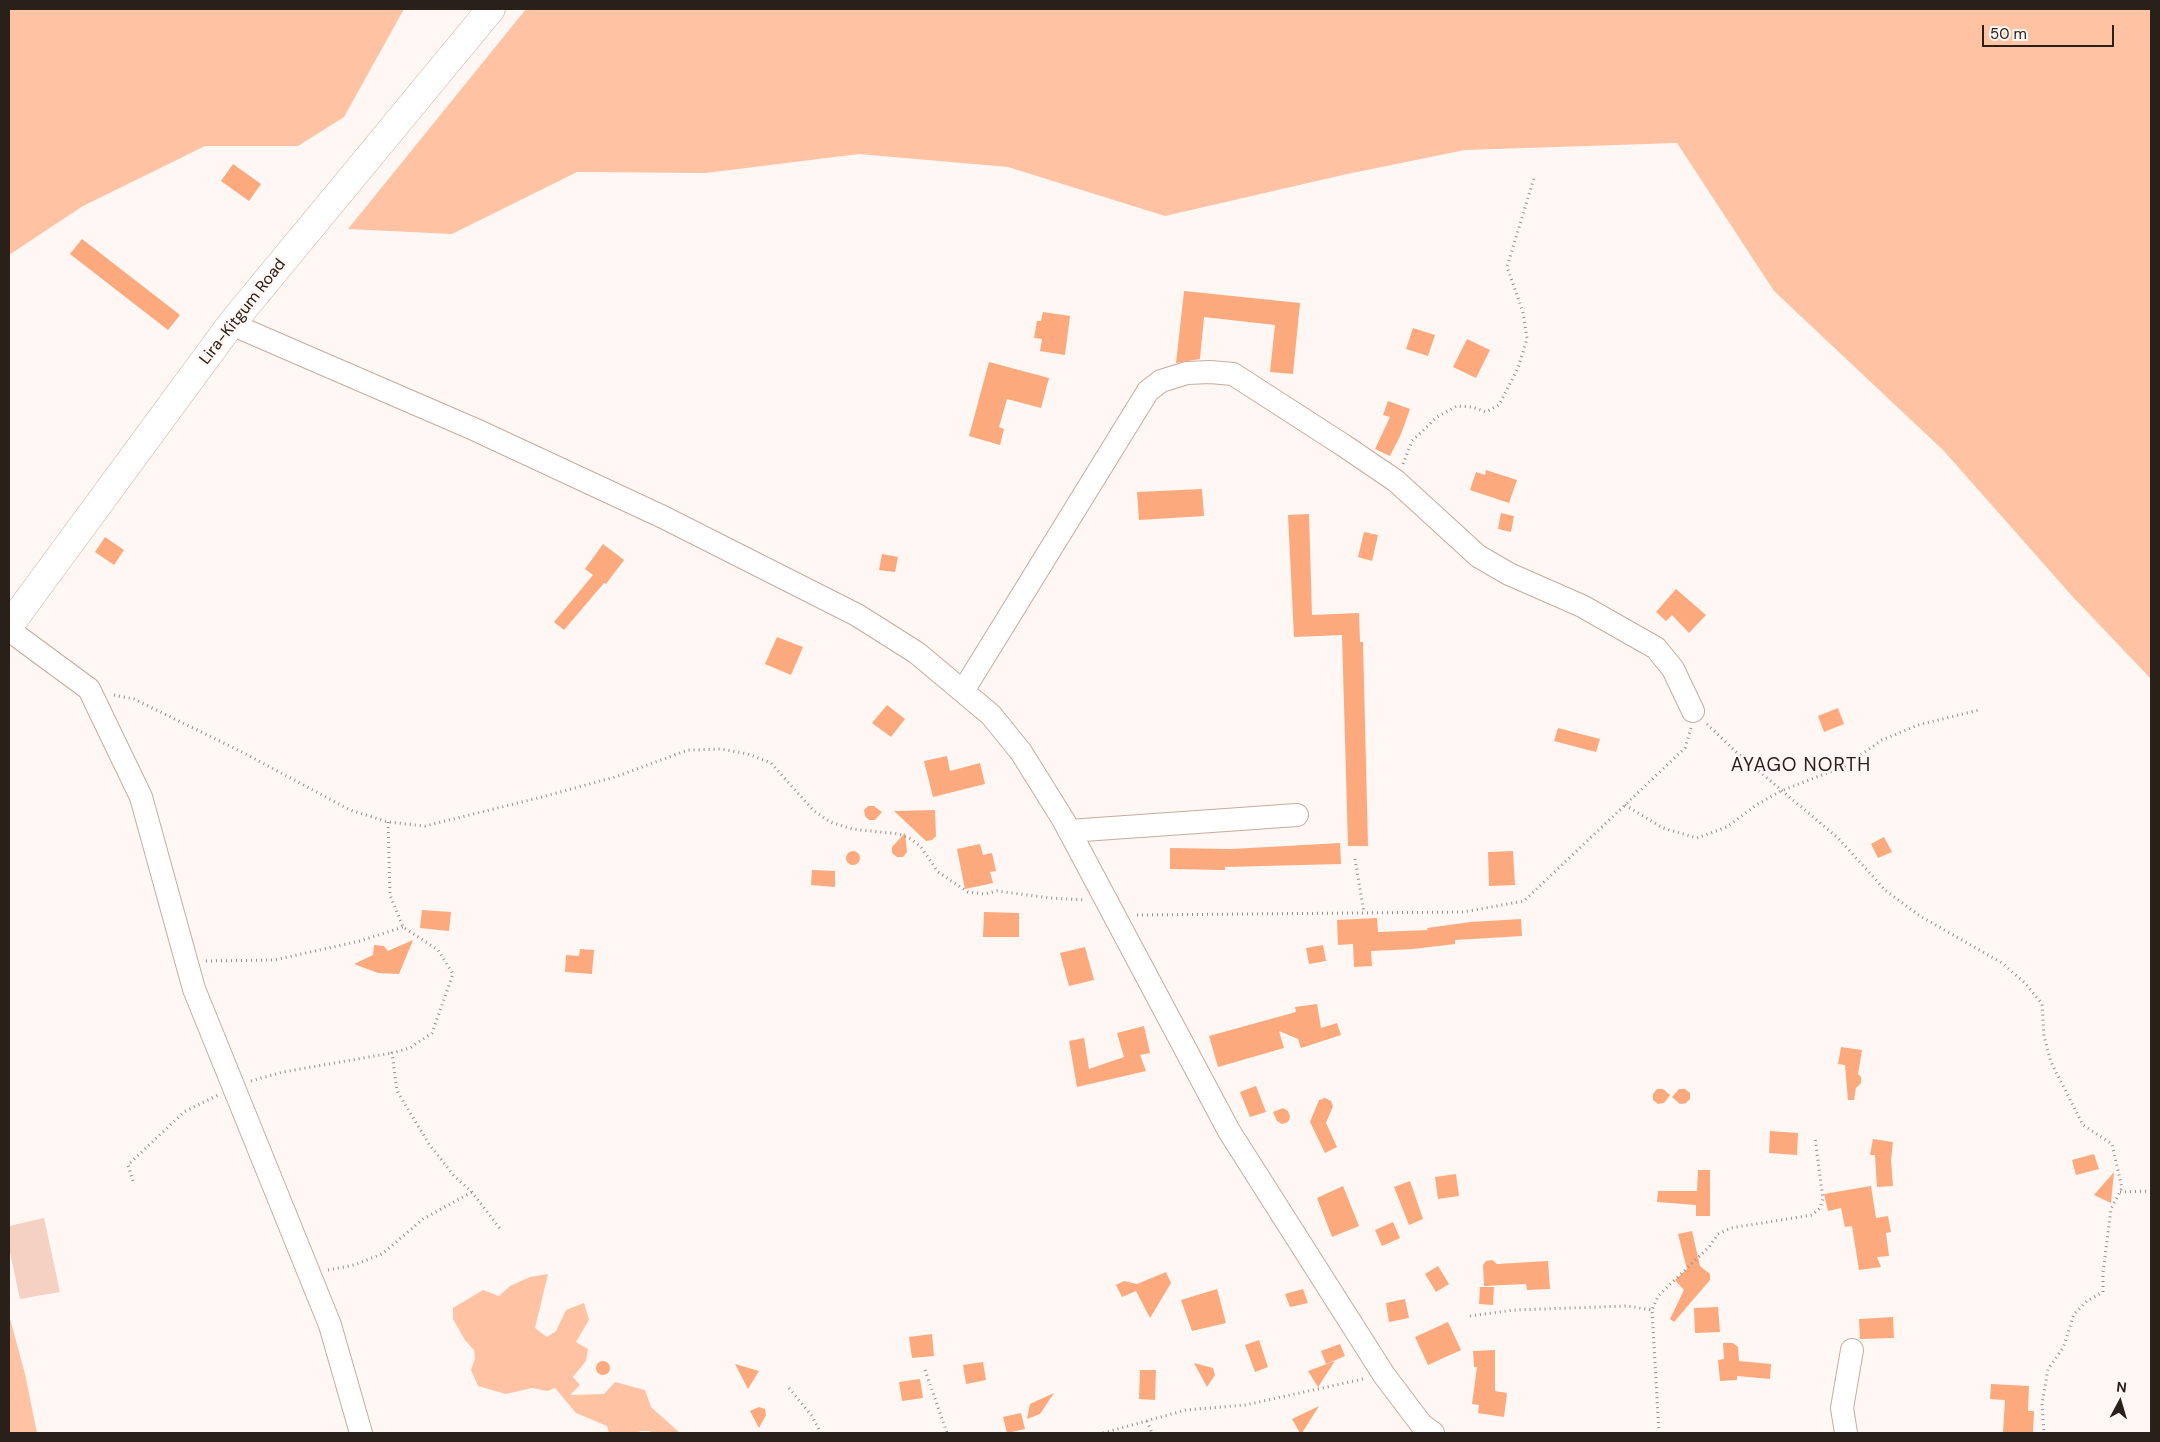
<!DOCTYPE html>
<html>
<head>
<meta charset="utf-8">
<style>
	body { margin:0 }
	#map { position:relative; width:2160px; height:1442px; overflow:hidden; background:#fef7f4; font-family:"DM Sans",sans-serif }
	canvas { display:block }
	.frame { position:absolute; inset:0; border:10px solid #2a201a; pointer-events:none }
	.north { position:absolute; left:2095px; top:1377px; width:50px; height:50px; -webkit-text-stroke:4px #fef7f4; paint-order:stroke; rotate:6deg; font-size:14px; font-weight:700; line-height:20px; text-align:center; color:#2a201a }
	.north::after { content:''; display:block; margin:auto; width:18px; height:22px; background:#2a201a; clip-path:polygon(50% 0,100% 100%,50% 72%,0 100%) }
	.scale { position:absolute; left:1982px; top:25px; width:132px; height:22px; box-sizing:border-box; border:2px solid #2a201a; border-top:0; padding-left:6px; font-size:15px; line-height:18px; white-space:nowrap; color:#2a201a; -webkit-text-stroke:4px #fef7f4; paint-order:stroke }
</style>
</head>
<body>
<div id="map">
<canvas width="2160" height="1442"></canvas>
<div class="frame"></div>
<div class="north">N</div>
<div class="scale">50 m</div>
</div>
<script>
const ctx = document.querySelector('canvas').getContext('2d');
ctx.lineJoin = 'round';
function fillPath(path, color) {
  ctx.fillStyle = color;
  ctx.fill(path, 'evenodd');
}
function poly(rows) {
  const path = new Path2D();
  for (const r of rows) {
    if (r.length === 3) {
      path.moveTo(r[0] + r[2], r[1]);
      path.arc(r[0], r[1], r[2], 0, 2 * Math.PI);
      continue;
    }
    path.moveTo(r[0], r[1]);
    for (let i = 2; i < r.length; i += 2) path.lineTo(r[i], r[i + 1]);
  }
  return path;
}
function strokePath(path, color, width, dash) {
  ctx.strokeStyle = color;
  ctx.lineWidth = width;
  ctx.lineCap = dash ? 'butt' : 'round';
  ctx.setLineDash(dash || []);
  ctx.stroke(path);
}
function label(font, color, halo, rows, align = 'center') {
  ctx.font = font + ' "DM Sans",sans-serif';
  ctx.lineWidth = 5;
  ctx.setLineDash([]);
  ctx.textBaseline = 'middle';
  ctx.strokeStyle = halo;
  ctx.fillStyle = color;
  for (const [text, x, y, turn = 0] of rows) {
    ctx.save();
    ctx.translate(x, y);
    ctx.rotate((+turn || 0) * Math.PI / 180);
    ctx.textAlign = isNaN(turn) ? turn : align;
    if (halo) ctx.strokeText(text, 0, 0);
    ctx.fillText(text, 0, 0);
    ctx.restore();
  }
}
const green = poly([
	[9,9,404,9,344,117,298,146,205,146,83,206,9,255],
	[526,9,2151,9,2151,679,2072,596,1944,451,1774,291,1677,143,1465,150,1347,174,1165,216,1008,167,859,154,706,173,577,172,452,234,348,229],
	[548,1274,535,1328,547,1337,556,1331,566,1310,584,1303,589,1320,576,1342,588,1349,586,1361,573,1377,580,1385,570,1395,604,1394,615,1382,645,1390,651,1407,680,1433,651,1433,650,1431,641,1431,636,1433,609,1433,607,1426,576,1413,555,1388,547,1391,532,1388,506,1394,478,1386,471,1370,475,1359,474,1350,465,1340,453,1319,453,1308,483,1290,499,1296,510,1286,530,1277],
	[9,1315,25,1374,37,1433,9,1433]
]);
const water = poly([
	[44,1218,60,1292,20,1299,9,1248,9,1226]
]);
const building = poly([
	[233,164,261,184,249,201,221,181],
	[82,239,180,315,168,330,70,254],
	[1184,291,1300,303,1293,374,1270,372,1275,325,1204,317,1200,359,1176,363],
	[1043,312,1070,316,1065,355,1040,351,1042,339,1034,338,1037,321,1041,321],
	[1413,328,1435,335,1428,356,1406,349],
	[1467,339,1490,350,1476,378,1453,367],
	[989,362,1049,378,1041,408,1007,399,999,427,1004,429,1000,445,969,436],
	[1388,401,1410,409,1401,434,1390,456,1375,449,1390,417,1383,415],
	[1486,470,1517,480,1509,503,1470,490,1476,472,1485,475],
	[1202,489,1204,516,1139,520,1137,492],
	[1501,513,1514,516,1511,532,1498,529],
	[1309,514,1312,615,1359,613,1360,642,1363,642,1368,846,1348,846,1342,635,1294,637,1288,515],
	[1364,532,1378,535,1372,561,1358,557],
	[105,537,124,550,114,565,95,552],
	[603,544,624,560,606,584,604,583,564,630,554,622,593,575,585,569],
	[882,554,898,557,895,572,879,570],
	[1676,589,1706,615,1689,633,1672,615,1666,621,1656,612],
	[777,637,803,647,791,675,765,664],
	[887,705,905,719,891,737,872,723],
	[1838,708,1844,724,1824,732,1818,716],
	[1558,728,1600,739,1596,752,1554,741],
	[947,756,950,771,980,763,985,784,933,797,924,761],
	[868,806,874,806,882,812,875,820,869,820,865,816,864,810],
	[935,810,936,836,932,840,926,841,894,811],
	[905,833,907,852,903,857,897,857,892,853,892,847],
	[1884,837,1892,852,1878,858,1871,844],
	[1340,843,1341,864,1225,867,1225,870,1170,869,1170,848,1231,849],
	[980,844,983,855,992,853,996,871,990,872,993,883,965,889,957,849],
	[853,858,7],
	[1513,851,1515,885,1489,886,1488,852],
	[812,870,835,871,835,887,811,885],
	[422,910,451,912,449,931,420,928],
	[984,912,1019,913,1019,937,983,937],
	[1377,918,1378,932,1428,930,1427,928,1471,922,1521,919,1522,936,1455,940,1455,944,1413,949,1371,951,1372,966,1354,967,1353,944,1338,945,1337,920],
	[413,940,399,974,378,973,354,964,373,955,374,945,384,946,388,951],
	[1323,945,1326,961,1309,964,1306,948],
	[1085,947,1094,980,1069,986,1060,953],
	[580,949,594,950,592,974,565,972,566,955,579,956],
	[1317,1004,1321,1028,1337,1023,1341,1035,1301,1048,1298,1039,1279,1031,1284,1048,1218,1067,1209,1036,1296,1012,1295,1007],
	[1144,1026,1150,1053,1140,1055,1146,1071,1077,1087,1069,1041,1084,1038,1089,1069,1124,1057,1117,1033],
	[1841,1047,1862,1050,1858,1074,1861,1077,1861,1083,1856,1088,1854,1100,1848,1100,1845,1065,1838,1064],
	[1256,1086,1266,1112,1250,1117,1240,1092],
	[1657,1089,1663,1089,1670,1095,1664,1103,1658,1104,1653,1100,1653,1094],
	[1679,1089,1685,1089,1690,1093,1690,1099,1686,1103,1680,1104,1672,1097],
	[1325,1098,1331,1101,1333,1106,1326,1123,1337,1147,1325,1153,1310,1122,1319,1100],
	[1283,1108,1288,1111,1290,1117,1288,1122,1282,1124,1277,1121,1273,1112],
	[1770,1131,1798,1133,1797,1155,1769,1153],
	[1873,1139,1893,1142,1891,1160,1893,1186,1877,1187,1875,1155,1870,1155],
	[2094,1154,2099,1169,2076,1175,2072,1160],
	[1698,1170,1710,1170,1710,1216,1696,1216,1696,1205,1657,1202,1658,1191,1697,1191],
	[2114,1172,2111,1203,2094,1195],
	[1456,1174,1459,1196,1438,1199,1435,1177],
	[1410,1181,1423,1219,1409,1225,1394,1187],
	[1343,1186,1359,1226,1332,1237,1317,1198],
	[1871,1186,1876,1218,1888,1216,1891,1232,1886,1233,1889,1256,1877,1257,1881,1267,1859,1270,1852,1226,1845,1227,1841,1208,1828,1211,1824,1194],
	[1393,1222,1400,1238,1382,1246,1375,1230],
	[1692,1231,1700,1266,1710,1274,1710,1280,1674,1322,1670,1319,1684,1290,1675,1280,1687,1269,1678,1234],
	[1492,1260,1497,1264,1548,1261,1550,1289,1527,1290,1526,1284,1484,1286,1483,1265,1486,1261],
	[1438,1266,1449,1284,1436,1292,1425,1274],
	[1166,1272,1171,1283,1150,1318,1136,1291,1122,1297,1116,1285,1124,1281,1137,1284],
	[1480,1287,1494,1287,1493,1305,1479,1304],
	[1217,1289,1226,1323,1192,1331,1181,1300],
	[1303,1289,1308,1303,1290,1307,1285,1294],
	[1405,1299,1409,1318,1389,1322,1386,1303],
	[1718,1307,1720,1332,1695,1333,1694,1308],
	[1893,1317,1894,1338,1860,1339,1859,1319],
	[1448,1322,1461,1350,1428,1365,1415,1337],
	[932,1334,934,1356,912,1358,909,1337],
	[1259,1340,1268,1367,1255,1372,1245,1345],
	[1723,1343,1733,1343,1738,1347,1739,1361,1771,1364,1770,1379,1737,1376,1737,1380,1720,1381,1718,1360,1724,1359],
	[1340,1344,1345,1356,1326,1364,1321,1351],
	[1495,1350,1495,1391,1507,1393,1504,1417,1478,1413,1479,1405,1472,1404,1477,1367,1474,1367,1473,1351],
	[603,1368,7],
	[1335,1361,1318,1387,1308,1371],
	[983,1362,986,1380,966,1384,963,1365],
	[1194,1363,1213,1368,1215,1375,1207,1387],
	[735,1364,759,1371,748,1389],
	[1140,1370,1156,1370,1155,1400,1139,1399],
	[920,1379,923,1398,902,1401,899,1382],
	[1991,1384,2029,1386,2028,1411,2034,1411,2033,1433,2003,1433,2005,1400,1990,1399],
	[1054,1393,1040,1414,1027,1419,1030,1404],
	[1319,1406,1302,1433,1300,1433,1292,1419],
	[759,1407,765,1409,766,1415,759,1428,750,1411],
	[1021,1413,1025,1429,1007,1433,1003,1417]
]);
const path = poly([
	[1403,464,1412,441,1437,417,1457,406,1472,407,1486,412,1499,405,1518,368,1527,339,1523,312,1507,267,1534,178],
	[114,695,134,699,242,752,350,810,388,822,425,826,542,797,615,777,688,750,721,749,748,754,771,763,813,810,830,822,852,829,899,834,911,839,921,847,938,872,968,892,985,894,997,891,1050,898,1085,900],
	[1707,724,1735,751,1838,838,1885,890,1920,916,2002,963,2025,983,2042,1004,2044,1036,2051,1062,2083,1125,2112,1144,2122,1188,2111,1209,2103,1273,2103,1292,2087,1301,2074,1314,2063,1348,2048,1369,2042,1404,2044,1433],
	[1625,805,1663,828,1697,838,1727,827,1756,805,1781,791,1845,766,1882,740,1918,725,1979,710],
	[388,822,390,895,403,927,438,950,453,974,432,1033,410,1048,392,1053,397,1091,429,1144,454,1176,472,1192,501,1230],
	[1355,859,1364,913],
	[1137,915,1463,912,1524,901,1685,748,1691,728],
	[206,961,274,960,360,941,403,927],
	[251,1081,283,1072,392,1053],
	[133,1181,128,1165,184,1112,218,1095],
	[2120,1192,2151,1191],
	[328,1270,354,1265,382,1254,423,1219,472,1192],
	[1470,1316,1514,1310,1627,1306,1652,1310],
	[925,1370,947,1433],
	[789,1388,812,1416,821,1433],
	[1147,1421,1152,1433],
	[1103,1433,1186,1410,1245,1405,1363,1379],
	[1659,1433,1652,1310,1658,1296,1709,1247,1718,1234,1731,1228,1812,1215,1820,1208,1823,1199,1815,1138]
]);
const minor = poly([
	[231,324,476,430,663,517,857,615,917,653,991,715,1021,752,1064,821,1229,1131,1384,1375,1421,1424,1433,1433],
	[9,630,89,689,141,797,194,989,330,1325,361,1433],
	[963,691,1148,391,1161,381,1187,373,1210,372,1233,374,1343,445,1396,481,1478,556,1509,574,1582,606,1656,648,1673,669,1693,711],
	[1069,831,1297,815],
	[1846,1433,1842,1408,1852,1350]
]);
const major = poly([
	[9,626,231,324,491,9]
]);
const streetNames = [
	["Lira-Kitgum Road",243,312,-52]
];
const quarterNames = [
	["AYAGO NORTH",1801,766]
];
fillPath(green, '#ffc3a4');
fillPath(water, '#f4d1c0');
fillPath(building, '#fcaa7d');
strokePath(minor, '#c7ab9c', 24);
strokePath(major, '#c7ab9c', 29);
strokePath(path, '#968e89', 3, [1, 4]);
strokePath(minor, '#fff', 22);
strokePath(major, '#fff', 28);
label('16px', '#2a201a', '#fef7f4', streetNames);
ctx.letterSpacing = '1px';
label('19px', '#2a201a', '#fef7f4', quarterNames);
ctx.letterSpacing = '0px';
</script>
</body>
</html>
